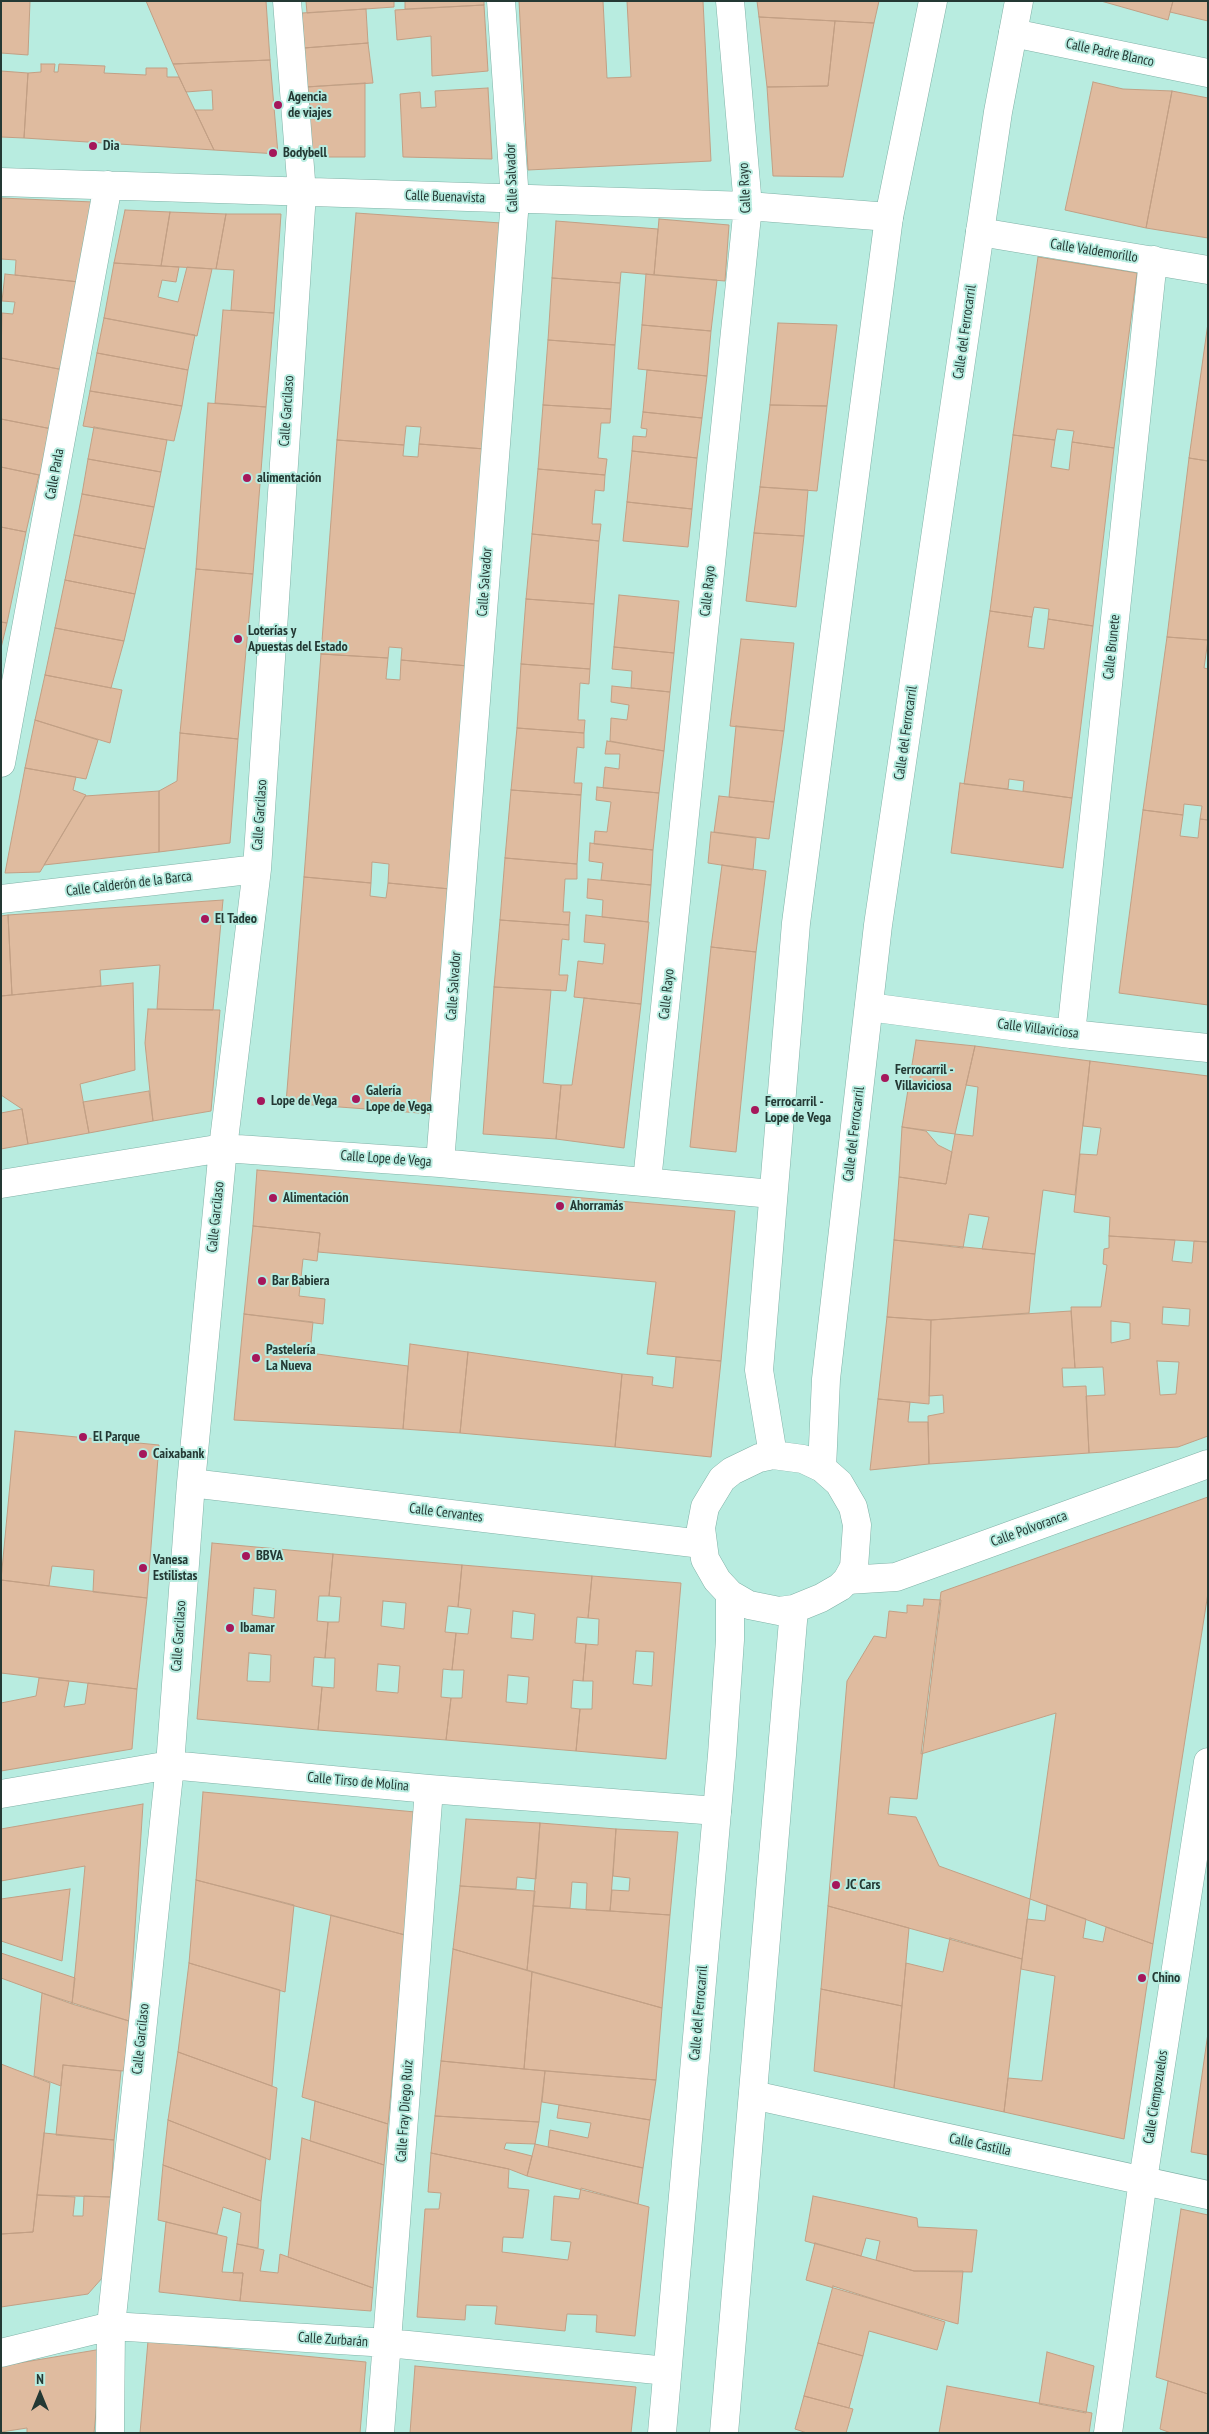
<!DOCTYPE html>
<html>
<head>
<meta charset="utf-8">
<style>
	body { margin:0 }
	#map { position:relative; width:1209px; height:2434px; overflow:hidden; background:#b8ece0; font-family:"PT Sans Narrow",sans-serif }
	canvas { display:block }
	.frame { position:absolute; inset:0; border:2px solid #243934; pointer-events:none }
	.north { position:absolute; left:15px; top:2369px; width:50px; height:50px; -webkit-text-stroke:4px #b8ece0; paint-order:stroke; rotate:0deg; font-size:14px; font-weight:700; line-height:20px; text-align:center; color:#243934 }
	.north::after { content:''; display:block; margin:auto; width:18px; height:22px; background:#243934; clip-path:polygon(50% 0,100% 100%,50% 72%,0 100%) }
</style>
</head>
<body>
<div id="map">
<canvas width="1209" height="2434"></canvas>
<div class="frame"></div>
<div class="north">N</div>
</div>
<script>
const ctx = document.querySelector('canvas').getContext('2d');
ctx.lineJoin = 'round';
function fillPath(path, color) {
  ctx.fillStyle = color;
  ctx.fill(path, 'evenodd');
}
function poly(rows) {
  const path = new Path2D();
  for (const r of rows) {
    path.moveTo(r[0], r[1]);
    for (let i = 2; i < r.length; i += 2) path.lineTo(r[i], r[i + 1]);
  }
  return path;
}
function strokePath(path, color, width, dash) {
  ctx.strokeStyle = color;
  ctx.lineWidth = width;
  ctx.lineCap = dash ? 'butt' : 'round';
  ctx.setLineDash(dash || []);
  ctx.stroke(path);
}
function label(font, color, halo, rows, align = 'center') {
  ctx.font = font + ' "PT Sans Narrow",sans-serif';
  ctx.lineWidth = 4;
  ctx.setLineDash([]);
  ctx.textBaseline = 'middle';
  ctx.strokeStyle = halo;
  ctx.fillStyle = color;
  for (const [text, x, y, turn = 0] of rows) {
    ctx.save();
    ctx.translate(x, y);
    ctx.rotate((+turn || 0) * Math.PI / 180);
    ctx.textAlign = isNaN(turn) ? turn : align;
    if (halo) ctx.strokeText(text, 0, 0);
    ctx.fillText(text, 0, 0);
    ctx.restore();
  }
}
const building = poly([
	[1,1,30,1,28,55,1,53,1,1],
	[146,1,266,1,270,60,173,64,146,1],
	[306,1,394,1,394,7,307,13,306,1],
	[405,1,484,1,484,5,405,9,405,1],
	[519,1,603,1,607,78,631,77,627,1,703,1,711,161,528,170,519,1],
	[757,1,879,1,874,23,759,17,757,1],
	[1101,1,1173,1,1168,20,1101,1],
	[1173,1,1208,1,1208,21,1170,12,1173,1],
	[484,5,488,71,432,76,431,36,397,40,395,10,484,5],
	[366,9,368,43,304,48,302,13,366,9],
	[759,17,835,21,828,86,767,87,759,17],
	[835,21,874,23,843,177,773,176,767,87,828,86,835,21],
	[368,43,373,83,306,87,304,48,368,43],
	[270,60,278,154,214,150,195,110,213,110,212,90,186,92,173,64,270,60],
	[41,64,55,64,54,72,58,72,59,64,105,66,104,73,146,75,146,68,167,68,167,77,179,77,214,150,24,138,28,73,41,72,41,64],
	[1,71,28,73,24,138,1,137,1,71],
	[1093,82,1123,89,1172,91,1146,228,1065,210,1093,82],
	[365,83,365,157,309,157,306,87,365,83],
	[488,88,492,159,403,157,400,94,420,92,421,108,436,107,435,91,488,88],
	[1172,91,1208,98,1208,238,1146,228,1172,91],
	[1,198,93,202,79,282,15,275,16,260,1,259,1,198],
	[125,210,170,212,161,266,114,263,125,210],
	[170,212,226,214,216,269,161,266,170,212],
	[356,213,501,223,485,449,419,444,421,427,406,426,404,445,337,440,356,213],
	[226,214,281,214,274,313,231,310,234,270,216,269,226,214],
	[659,219,729,225,725,281,654,275,659,219],
	[556,221,658,229,654,275,621,272,620,283,552,278,556,221],
	[1038,257,1137,273,1114,448,1072,442,1074,431,1057,429,1055,440,1013,435,1038,257],
	[114,263,179,267,176,282,162,280,158,297,178,302,187,267,212,269,197,336,104,318,114,263],
	[5,274,79,282,64,370,1,358,2,313,13,314,15,302,2,301,5,274],
	[646,274,717,280,711,331,642,325,646,274],
	[552,278,620,283,615,345,548,340,552,278],
	[223,310,274,313,266,407,215,403,223,310],
	[104,318,195,335,188,370,97,353,104,318],
	[778,323,837,325,827,406,770,405,778,323],
	[1208,323,1208,461,1189,458,1208,323],
	[642,325,711,331,707,376,638,369,642,325],
	[548,340,615,345,611,409,543,405,548,340],
	[97,353,188,370,182,406,90,391,97,353],
	[1,358,64,370,52,429,1,419,1,358],
	[647,370,707,376,702,418,643,412,647,370],
	[90,391,182,406,174,441,83,426,90,391],
	[208,403,266,407,253,574,196,569,208,403],
	[543,405,611,409,610,423,601,423,598,458,607,459,605,475,538,469,543,405],
	[770,405,827,406,817,491,760,487,770,405],
	[643,412,702,418,697,458,632,451,633,436,646,437,647,429,641,428,643,412],
	[1,419,52,429,44,476,1,467,1,419],
	[94,427,167,440,161,472,88,459,94,427],
	[1013,435,1055,440,1051,467,1069,470,1072,442,1114,448,1093,626,1048,619,1049,609,1034,607,1032,617,990,611,1013,435],
	[337,440,404,445,403,456,418,457,419,444,485,449,468,666,401,660,402,648,389,647,388,658,321,654,337,440],
	[632,451,697,458,692,509,627,502,632,451],
	[1189,458,1208,461,1208,640,1167,637,1189,458],
	[88,459,161,472,154,507,82,494,88,459],
	[1,467,39,475,26,532,1,527,1,467],
	[538,469,605,475,604,491,595,490,592,524,601,524,599,541,532,534,538,469],
	[760,487,808,490,804,536,754,533,760,487],
	[82,494,154,507,145,549,74,535,82,494],
	[627,502,692,509,688,547,623,541,627,502],
	[1,527,26,532,7,623,1,622,1,527],
	[754,533,804,536,796,607,746,601,754,533],
	[532,534,599,541,594,604,526,599,532,534],
	[74,535,145,549,135,594,65,580,74,535],
	[196,569,253,574,238,739,180,733,196,569],
	[65,580,135,594,124,641,55,628,65,580],
	[619,595,679,601,674,653,614,647,619,595],
	[526,599,594,604,590,669,521,664,526,599],
	[990,611,1032,617,1028,647,1044,649,1048,619,1093,626,1072,798,1023,791,1024,781,1009,779,1008,789,964,784,990,611],
	[1,622,7,623,1,648,1,622],
	[55,628,124,641,111,688,45,675,55,628],
	[1167,637,1208,640,1204,668,1208,669,1208,820,1200,819,1202,806,1184,804,1183,815,1143,810,1167,637],
	[741,639,794,643,784,731,730,726,741,639],
	[614,647,674,653,670,692,631,688,632,671,612,669,614,647],
	[321,654,388,658,386,679,400,680,401,660,468,666,450,889,388,883,389,864,372,862,371,883,304,877,321,654],
	[521,664,590,669,589,684,580,683,578,720,585,720,584,733,517,728,521,664],
	[45,675,122,690,110,743,35,720,45,675],
	[612,686,670,692,664,751,610,741,611,718,627,720,629,705,611,702,612,686],
	[35,720,98,740,86,779,25,768,35,720],
	[736,726,784,731,774,802,729,797,736,726],
	[517,728,584,733,584,748,577,747,574,783,582,783,581,795,511,790,517,728],
	[180,733,238,739,230,843,159,852,159,791,177,781,180,733],
	[607,741,664,751,659,793,603,788,605,767,619,769,620,754,605,754,607,741],
	[25,768,76,777,73,790,86,795,40,872,5,873,25,768],
	[960,783,1072,798,1063,868,951,853,960,783],
	[597,787,659,793,653,850,594,844,595,831,607,832,611,802,596,800,597,787],
	[511,790,581,795,577,864,505,858,511,790],
	[159,791,159,852,44,865,85,796,159,791],
	[719,796,774,802,769,839,714,832,719,796],
	[1143,810,1183,815,1180,836,1198,838,1200,819,1208,820,1208,1005,1119,993,1143,810],
	[711,832,756,838,753,870,708,863,711,832],
	[590,843,653,850,651,885,601,880,603,863,589,861,590,843],
	[505,858,577,864,577,879,565,879,563,912,570,912,569,925,500,920,505,858],
	[722,865,766,871,756,952,711,947,722,865],
	[304,877,371,883,370,896,386,898,388,883,450,889,433,1114,286,1103,304,877],
	[588,879,651,885,648,922,602,917,603,900,587,898,588,879],
	[223,900,213,1010,157,1009,160,965,100,970,101,986,12,995,8,915,223,900],
	[8,915,12,995,1,996,1,916,8,915],
	[586,915,649,922,641,1004,574,997,578,961,603,964,605,944,584,942,586,915],
	[500,920,569,925,569,940,562,939,559,975,568,975,566,991,494,987,500,920],
	[711,947,756,952,736,1152,690,1147,711,947],
	[133,983,135,1070,80,1084,89,1133,28,1144,22,1109,1,1095,1,996,133,983],
	[494,987,551,990,543,1083,561,1085,556,1139,483,1134,494,987],
	[584,998,641,1004,624,1148,556,1139,561,1085,572,1085,584,998],
	[148,1009,220,1010,211,1111,153,1121,145,1043,148,1009],
	[916,1040,975,1046,955,1134,902,1127,916,1040],
	[975,1046,1090,1061,1075,1195,1043,1190,1035,1254,982,1249,989,1217,969,1214,963,1248,894,1240,899,1177,946,1184,955,1134,973,1136,978,1087,966,1085,975,1046],
	[1090,1061,1208,1076,1208,1242,1109,1236,1110,1217,1074,1212,1080,1154,1097,1155,1101,1128,1083,1126,1090,1061],
	[149,1091,153,1121,89,1133,83,1102,149,1091],
	[22,1109,28,1144,1,1149,1,1113,22,1109],
	[902,1127,926,1131,938,1145,952,1152,946,1184,899,1177,902,1127],
	[257,1170,735,1211,721,1361,647,1354,656,1282,318,1252,320,1233,253,1226,257,1170],
	[253,1226,320,1233,317,1261,303,1259,299,1296,325,1299,323,1324,244,1314,253,1226],
	[1109,1236,1175,1240,1172,1261,1192,1263,1194,1241,1208,1242,1208,1436,1178,1447,1089,1453,1086,1396,1105,1395,1103,1367,1075,1368,1071,1307,1101,1307,1107,1265,1103,1264,1104,1249,1109,1248,1109,1236],
	[1163,1307,1190,1309,1189,1326,1162,1324,1163,1307],
	[1111,1321,1130,1323,1130,1339,1111,1343,1111,1321],
	[1157,1361,1179,1362,1176,1394,1160,1395,1157,1361],
	[894,1240,1035,1254,1029,1313,931,1320,887,1317,894,1240],
	[1071,1311,1075,1368,1062,1368,1063,1387,1086,1386,1089,1453,929,1464,928,1416,944,1413,943,1395,929,1396,931,1320,1071,1311],
	[244,1314,313,1322,310,1353,408,1366,403,1429,234,1420,244,1314],
	[887,1317,931,1320,929,1404,878,1399,887,1317],
	[410,1344,468,1352,460,1433,403,1429,410,1344],
	[468,1352,622,1374,615,1447,460,1433,468,1352],
	[676,1357,721,1361,711,1457,615,1447,622,1374,653,1377,652,1385,673,1388,676,1357],
	[878,1399,910,1402,908,1422,928,1422,929,1464,870,1470,878,1399],
	[15,1431,159,1445,147,1598,93,1592,94,1570,52,1566,49,1586,1,1580,15,1431],
	[1208,1497,1208,1593,1153,1944,1030,1899,1056,1713,921,1754,930,1679,941,1592,1208,1497],
	[212,1543,333,1554,329,1596,319,1596,317,1621,328,1622,325,1658,314,1657,312,1686,322,1687,318,1730,197,1719,212,1543],
	[254,1588,276,1590,274,1618,252,1615,254,1588],
	[249,1653,271,1655,270,1682,247,1681,249,1653],
	[333,1554,462,1565,458,1607,448,1606,445,1632,456,1633,452,1670,443,1669,441,1697,451,1698,446,1740,318,1730,322,1687,334,1688,335,1658,325,1658,328,1622,339,1622,341,1597,329,1596,333,1554],
	[383,1601,406,1603,404,1629,381,1626,383,1601],
	[378,1664,400,1666,398,1693,376,1691,378,1664],
	[462,1565,592,1576,588,1618,577,1617,575,1643,586,1644,583,1681,573,1680,571,1708,580,1709,576,1751,446,1740,451,1698,462,1698,464,1670,452,1670,456,1633,468,1634,471,1609,458,1607,462,1565],
	[513,1611,535,1614,533,1640,511,1638,513,1611],
	[508,1675,529,1677,527,1704,506,1702,508,1675],
	[592,1576,681,1583,666,1759,576,1751,580,1709,592,1709,593,1681,583,1681,586,1644,598,1645,599,1619,588,1618,592,1576],
	[636,1651,654,1652,652,1686,633,1684,636,1651],
	[1,1580,147,1598,137,1689,1,1673,1,1580],
	[924,1599,941,1600,917,1799,890,1797,888,1814,916,1817,939,1866,1030,1899,1022,1959,828,1906,847,1681,874,1636,886,1638,889,1611,907,1613,907,1605,923,1606,924,1599],
	[39,1678,69,1681,64,1707,85,1704,88,1683,137,1689,132,1749,1,1771,1,1703,36,1696,39,1678],
	[203,1792,415,1812,405,1935,196,1880,203,1792],
	[143,1804,129,2021,72,2004,85,1866,1,1881,1,1829,143,1804],
	[466,1819,540,1823,536,1879,517,1877,516,1889,460,1886,466,1819],
	[540,1823,616,1829,610,1911,586,1910,587,1883,572,1882,570,1908,533,1906,540,1823],
	[616,1829,678,1832,670,1915,610,1911,612,1890,629,1891,630,1878,613,1876,616,1829],
	[196,1880,294,1905,285,1992,189,1963,196,1880],
	[460,1886,535,1891,527,1970,453,1949,460,1886],
	[70,1889,62,1961,1,1941,1,1899,70,1889],
	[1047,1905,1086,1919,1083,1938,1103,1942,1106,1927,1153,1944,1124,2139,1004,2112,1008,2078,1042,2081,1055,1976,1021,1969,1027,1919,1045,1921,1047,1905],
	[533,1906,670,1915,662,2008,527,1970,533,1906],
	[828,1906,909,1928,902,2006,821,1989,828,1906],
	[331,1915,405,1935,388,2124,302,2097,331,1915],
	[950,1938,1022,1959,1004,2112,894,2088,906,1963,943,1972,950,1938],
	[453,1949,532,1972,524,2069,441,2061,453,1949],
	[1,1953,75,1978,72,2004,1,1978,1,1953],
	[189,1963,280,1990,272,2086,178,2052,189,1963],
	[532,1972,662,2008,656,2080,524,2069,532,1972],
	[821,1989,902,2006,894,2088,814,2071,821,1989],
	[42,1993,129,2021,124,2071,63,2065,61,2086,34,2076,42,1993],
	[1208,2033,1208,2155,1191,2152,1208,2033],
	[178,2052,277,2088,270,2160,168,2120,178,2052],
	[441,2061,545,2071,539,2122,435,2116,441,2061],
	[1,2064,50,2083,33,2232,1,2234,1,2064],
	[63,2065,121,2071,114,2140,56,2135,63,2065],
	[545,2071,656,2080,650,2120,542,2102,545,2071],
	[315,2101,388,2124,384,2165,310,2141,315,2101],
	[559,2105,650,2120,643,2168,548,2147,550,2130,588,2138,591,2123,557,2118,559,2105],
	[435,2116,539,2122,535,2144,506,2143,504,2149,532,2156,527,2176,509,2169,431,2153,435,2116],
	[168,2120,266,2158,261,2201,163,2165,168,2120],
	[44,2133,114,2140,111,2197,37,2195,44,2133],
	[302,2138,384,2165,373,2288,288,2257,302,2138],
	[535,2144,643,2168,638,2204,527,2176,535,2144],
	[431,2153,509,2169,508,2188,529,2190,523,2238,503,2237,502,2252,568,2260,571,2242,551,2240,554,2196,579,2199,581,2188,649,2207,635,2336,596,2332,597,2315,567,2314,565,2331,495,2324,497,2306,466,2305,465,2320,417,2317,425,2209,439,2209,441,2193,428,2192,431,2153],
	[163,2165,261,2201,258,2248,237,2244,241,2213,223,2207,217,2234,158,2220,163,2165],
	[37,2195,75,2197,73,2216,83,2216,84,2196,111,2197,103,2277,88,2294,1,2307,1,2234,33,2232,37,2195],
	[813,2196,917,2218,918,2227,977,2230,972,2272,914,2271,876,2260,880,2241,866,2238,861,2256,805,2241,813,2196],
	[1181,2209,1208,2215,1208,2394,1156,2377,1181,2209],
	[166,2222,227,2237,222,2272,243,2273,240,2301,159,2292,166,2222],
	[815,2243,914,2271,963,2271,958,2324,806,2280,815,2243],
	[237,2244,264,2250,260,2271,278,2273,280,2254,373,2288,371,2311,240,2301,243,2273,233,2273,237,2244],
	[833,2286,945,2322,937,2350,869,2331,863,2356,818,2343,833,2286],
	[148,2341,366,2362,360,2433,140,2433,148,2341],
	[818,2343,863,2356,849,2408,804,2396,818,2343],
	[102,2349,94,2433,27,2433,27,2428,1,2432,1,2366,102,2349],
	[1047,2352,1094,2366,1086,2413,1039,2404,1047,2352],
	[415,2366,636,2387,631,2433,410,2433,415,2366],
	[1168,2381,1208,2394,1208,2433,1171,2433,1160,2429,1168,2381],
	[947,2386,1092,2413,1089,2433,939,2433,947,2386],
	[804,2396,853,2409,846,2433,807,2433,795,2429,804,2396]
]);
const minor = poly([
	[1013,33,1208,73],
	[1,182,748,206,889,217],
	[980,232,1208,270],
	[1,763,108,185],
	[1,899,257,869],
	[869,1007,1071,1034,1208,1048],
	[1071,1034,1153,260],
	[440,1163,515,200,501,1],
	[647,1181,748,206,730,1],
	[1,1184,223,1148,440,1163,772,1194],
	[191,1483,702,1544],
	[847,1580,896,1577,1208,1464],
	[1,1794,170,1765,429,1789,717,1811],
	[753,2095,1208,2195],
	[1,2353,111,2326,388,2343,667,2371],
	[110,2433,111,2326,170,1765,191,1483,223,1148,257,869,302,193,287,1],
	[380,2433,429,1789],
	[1108,2433,1143,2180,1208,1762]
]);
const tertiary = poly([
	[773,1455,759,1370,796,923,889,217,933,1],
	[773,1455,803,1459,822,1468,839,1483,853,1507,857,1525,854,1567,847,1580,840,1587,821,1598,794,1609,779,1611,749,1605,730,1594,717,1580,705,1559,701,1528,705,1507,722,1479,732,1471,759,1458,773,1455],
	[822,1468,826,1379,878,925,980,232,998,112,1019,1],
	[662,2433,722,1755,730,1640,730,1594],
	[724,2433,794,1609]
]);
const markers = [
	[278,105,5,"#a5175b"],
	[93,146,5,"#a5175b"],
	[273,153,5,"#a5175b"],
	[247,478,5,"#a5175b"],
	[238,639,5,"#a5175b"],
	[205,919,5,"#a5175b"],
	[885,1078,5,"#a5175b"],
	[356,1099,5,"#a5175b"],
	[261,1101,5,"#a5175b"],
	[755,1110,5,"#a5175b"],
	[273,1198,5,"#a5175b"],
	[560,1206,5,"#a5175b"],
	[262,1281,5,"#a5175b"],
	[256,1358,5,"#a5175b"],
	[83,1437,5,"#a5175b"],
	[143,1454,5,"#a5175b"],
	[246,1556,5,"#a5175b"],
	[143,1568,5,"#a5175b"],
	[230,1628,5,"#a5175b"],
	[836,1885,5,"#a5175b"],
	[1142,1978,5,"#a5175b"]
];
const streetNames = [
	["Calle Padre Blanco",1110,53,12],
	["Calle Salvador",512,178,-92],
	["Calle Rayo",745,188,-93],
	["Calle Buenavista",445,197,2],
	["Calle Valdemorillo",1094,251,9],
	["Calle del Ferrocarril",965,332,-82],
	["Calle Garcilaso",287,411,-86],
	["Calle Parla",55,474,-80],
	["Calle Salvador",485,582,-86],
	["Calle Rayo",708,591,-84],
	["Calle Brunete",1112,647,-84],
	["Calle del Ferrocarril",906,733,-82],
	["Calle Garcilaso",260,815,-86],
	["Calle Calderón de la Barca",129,884,-7],
	["Calle Salvador",454,986,-86],
	["Calle Rayo",667,994,-84],
	["Calle Villaviciosa",1038,1029,7],
	["Calle del Ferrocarril",854,1134,-83],
	["Calle Lope de Vega",386,1159,4],
	["Calle Garcilaso",216,1217,-84],
	["Calle Cervantes",446,1513,7],
	["Calle Polvoranca",1029,1529,-20],
	["Calle Garcilaso",179,1636,-86],
	["Calle Tirso de Molina",358,1782,5],
	["Calle del Ferrocarril",699,2013,-85],
	["Calle Garcilaso",141,2039,-84],
	["Calle Ciempozuelos",1156,2097,-81],
	["Calle Fray Diego Ruiz",405,2111,-86],
	["Calle Castilla",980,2145,12],
	["Calle Zurbarán",333,2340,4]
];
const poiNames = [
	["Agencia",288,97],
	["de viajes",288,113],
	["Dia",103,146],
	["Bodybell",283,153],
	["alimentación",257,478],
	["Loterías y",248,631],
	["Apuestas del Estado",248,647],
	["El Tadeo",215,919],
	["Ferrocarril -",895,1070],
	["Villaviciosa",895,1086],
	["Galería",366,1091],
	["Lope de Vega",366,1107],
	["Lope de Vega",271,1101],
	["Ferrocarril -",765,1102],
	["Lope de Vega",765,1118],
	["Alimentación",283,1198],
	["Ahorramás",570,1206],
	["Bar Babiera",272,1281],
	["Pastelería",266,1350],
	["La Nueva",266,1366],
	["El Parque",93,1437],
	["Caixabank",153,1454],
	["BBVA",256,1556],
	["Vanesa",153,1560],
	["Estilistas",153,1576],
	["Ibamar",240,1628],
	["JC Cars",846,1885],
	["Chino",1152,1978]
];
fillPath(building, '#dfbb9f');
strokePath(building, '#c29f84', 1);
strokePath(minor, '#80b2a7', 29);
strokePath(tertiary, '#80b2a7', 29);
strokePath(minor, '#fff', 28);
strokePath(tertiary, '#fff', 28);
for (const [x, y, r, color] of markers) {
  const dot = new Path2D();
  dot.arc(x, y, r, 0, 2 * Math.PI);
  ctx.fillStyle = color;
  ctx.fill(dot);
  strokePath(dot, '#b8ece0', 2);
}
label('14px', '#243934', '#b8ece0', streetNames);
label('bold 14px', '#243934', '#b8ece0', poiNames, 'left');
</script>
</body>
</html>
